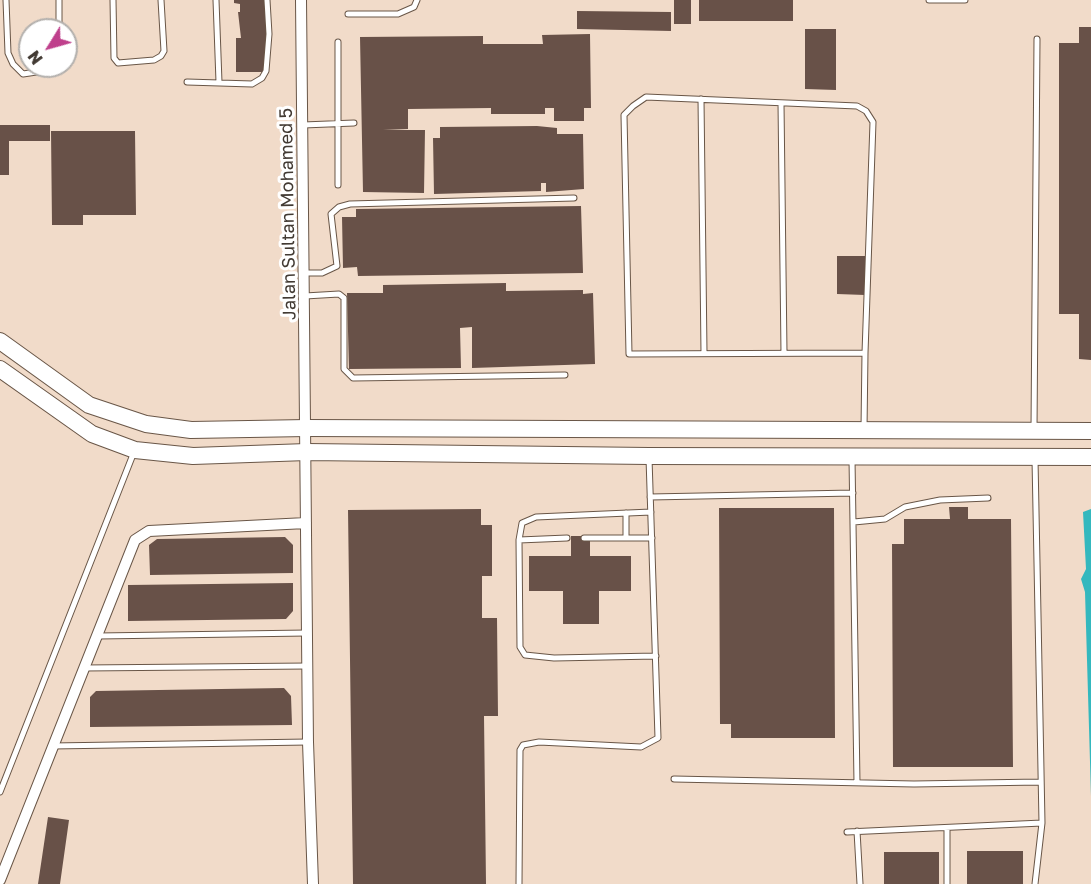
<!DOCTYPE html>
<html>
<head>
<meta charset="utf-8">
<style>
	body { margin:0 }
	#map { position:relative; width:1091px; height:884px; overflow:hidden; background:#f1dbc9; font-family:"Golos Text",sans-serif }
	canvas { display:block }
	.north { position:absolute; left:18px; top:18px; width:60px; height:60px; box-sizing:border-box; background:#fff; border:2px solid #b3b0ad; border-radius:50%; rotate:233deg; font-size:16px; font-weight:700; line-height:24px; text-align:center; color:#423a33 }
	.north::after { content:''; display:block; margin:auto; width:21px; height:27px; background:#bf408c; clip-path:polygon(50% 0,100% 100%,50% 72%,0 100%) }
</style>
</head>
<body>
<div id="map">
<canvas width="1091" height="884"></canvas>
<div class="north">N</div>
</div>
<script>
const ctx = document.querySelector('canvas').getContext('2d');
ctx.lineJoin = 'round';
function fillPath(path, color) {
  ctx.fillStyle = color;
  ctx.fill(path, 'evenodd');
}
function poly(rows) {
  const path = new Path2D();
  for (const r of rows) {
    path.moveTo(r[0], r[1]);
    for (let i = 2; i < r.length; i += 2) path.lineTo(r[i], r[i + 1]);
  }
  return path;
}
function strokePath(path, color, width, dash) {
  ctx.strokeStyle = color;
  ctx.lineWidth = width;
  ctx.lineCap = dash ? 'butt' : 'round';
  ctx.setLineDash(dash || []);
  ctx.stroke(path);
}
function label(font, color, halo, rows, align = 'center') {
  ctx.font = font + ' "Golos Text",sans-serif';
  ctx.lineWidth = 6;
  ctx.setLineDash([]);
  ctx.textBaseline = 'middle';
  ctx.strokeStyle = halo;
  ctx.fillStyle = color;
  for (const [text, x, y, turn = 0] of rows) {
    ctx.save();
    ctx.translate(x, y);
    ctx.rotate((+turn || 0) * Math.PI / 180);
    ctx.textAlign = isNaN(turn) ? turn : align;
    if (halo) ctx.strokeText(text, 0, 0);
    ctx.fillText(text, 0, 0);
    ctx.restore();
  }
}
const water = poly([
	[1091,509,1091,796,1085,592,1081,579,1086,569,1083,512]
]);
const building = poly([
	[234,0,267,0,265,72,236,72,236,38,241,38,238,12,240,12,240,4,234,3],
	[674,0,691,0,691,24,674,24],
	[699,0,793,0,793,21,699,21],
	[577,11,671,12,671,31,577,29],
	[1079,27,1091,27,1091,360,1079,359,1079,314,1059,314,1059,43,1079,43],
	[805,29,836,29,836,90,805,89],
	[590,34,591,108,584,108,584,121,554,121,554,108,545,108,545,114,491,114,491,108,408,109,408,129,383,130,425,130,424,193,363,192,360,37,483,36,483,44,543,44,542,35],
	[0,125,50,125,50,141,9,141,9,175,0,175],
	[537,126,557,128,557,134,583,134,584,189,546,192,546,183,541,183,541,191,434,194,433,138,440,138,440,127],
	[51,131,135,131,136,215,83,215,83,225,52,225],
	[581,206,583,273,358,276,357,267,343,268,342,217,356,217,356,209],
	[837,256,865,256,865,295,837,294],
	[506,283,506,291,583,290,583,294,593,293,595,364,472,368,472,327,460,328,461,368,349,369,347,293,383,293,383,285],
	[949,507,968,507,968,519,1011,519,1013,767,893,767,892,544,904,544,904,519,950,519],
	[719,508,834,508,835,738,731,738,731,724,720,724],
	[481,509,481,525,492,525,492,576,482,576,482,618,497,618,498,716,484,716,486,884,353,884,348,510],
	[571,536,590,536,590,556,631,556,631,591,599,591,599,624,563,624,563,591,529,591,529,556,571,556],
	[285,537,293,545,293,573,150,575,149,545,157,539],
	[293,583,293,611,286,619,128,621,128,585],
	[284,688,291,696,292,725,90,727,90,697,96,691],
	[48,817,69,820,60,884,38,884],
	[967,851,1023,851,1023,884,967,884],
	[884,852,939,852,939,884,884,884]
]);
const lane = poly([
	[6,0,8,53,13,64,23,74,50,70,55,66],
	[59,0,59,30],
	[113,0,114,58,118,63,154,60,161,56,164,51,161,0],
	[216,0,219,82],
	[929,0,965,0],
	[348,14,398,14,414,7,417,0],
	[338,42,338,185],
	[187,82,252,84,262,78,266,71,269,34,267,0],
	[701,99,704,353],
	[781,103,784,353],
	[303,125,354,123],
	[304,273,322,273,337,266,331,214,339,207,350,204,574,198],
	[305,296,339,294,344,298,344,369,353,378,565,375],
	[864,429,865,353,629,354,624,115,633,106,646,97,857,106,866,111,873,122,865,353],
	[1034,429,1037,39],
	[852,459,857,783],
	[650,497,853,493],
	[651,512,536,517,522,523,519,540,520,647,525,655,554,658,656,656],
	[626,513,626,538],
	[854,522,885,519,905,507,940,500,988,498],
	[584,538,652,538],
	[519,540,567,538],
	[98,636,307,633],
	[84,668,308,666],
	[52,746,308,742],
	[674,779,914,784,1040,782],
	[0,792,134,452],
	[857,831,860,884],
	[847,832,1042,823,1035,459],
	[519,884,520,750,523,745,539,742,641,747,658,738,649,458],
	[947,884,947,829],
	[1035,884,1042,823]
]);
const street = poly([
	[301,0,308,742,313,884],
	[0,880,135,540,149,531,306,523]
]);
const secondary = poly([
	[0,341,89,405,146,424,191,430,307,428,1091,431],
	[0,369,92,434,135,450,193,456,307,452,649,456,1091,457]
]);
const streetNames = [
	["Jalan Sultan Mohamed 5",288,214,-91]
];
fillPath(water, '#34b8be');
fillPath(building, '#685148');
strokePath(lane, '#695647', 7);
strokePath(street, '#695647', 12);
strokePath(secondary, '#695647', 18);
strokePath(lane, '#fff', 5);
strokePath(street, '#fff', 10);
strokePath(secondary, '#fff', 16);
label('18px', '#423a33', '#fff', streetNames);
</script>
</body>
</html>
